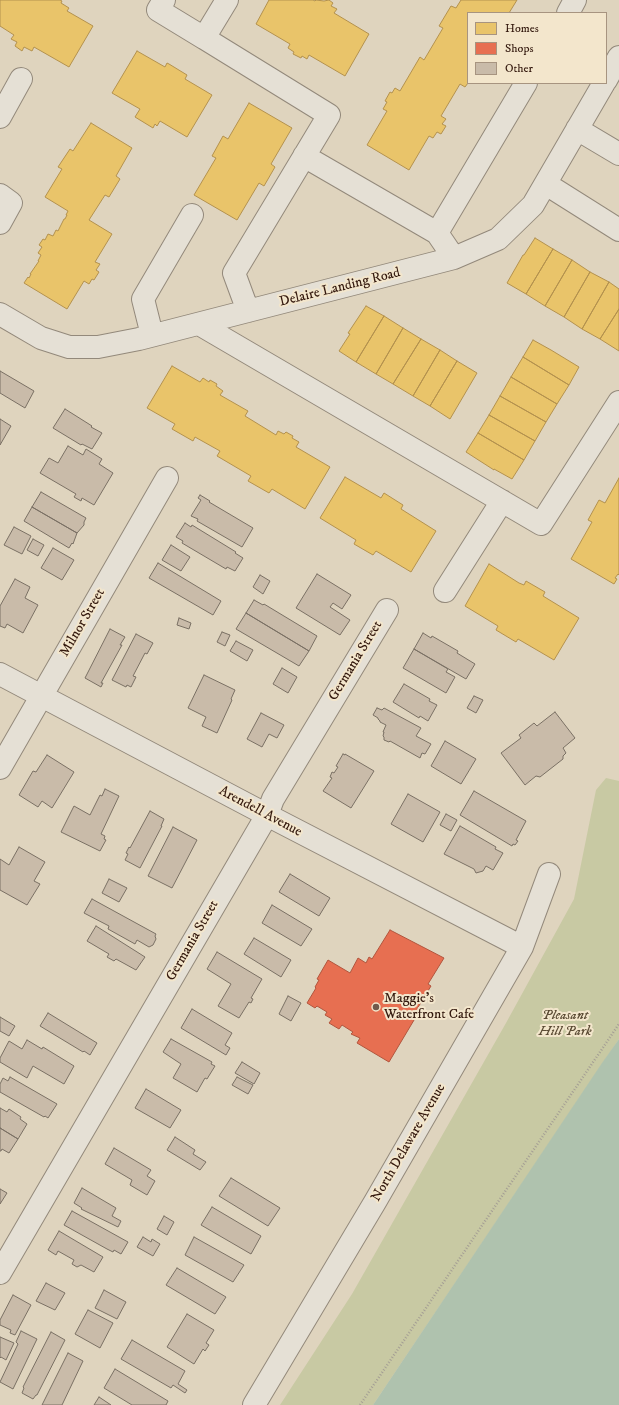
<!DOCTYPE html>
<html>
<head>
<meta charset="utf-8">
<style>
	body { margin:0 }
	#map { position:relative; width:619px; height:1405px; overflow:hidden; background:#dfd4be; font-family:"IM FELL DW Pica",serif }
	canvas { display:block }
	.legend { position:absolute; left:467px; top:12px; width:140px; height:72px; box-sizing:border-box; background:#f3e6cc; border:1px solid #a79480; margin:0; padding:5px 7px; list-style:none; font-size:12px; color:#34190e }
	.legend li { display:flex; align-items:center; gap:8px; height:20px }
	.legend b { width:20px; border:1px solid #a79480 }
</style>
</head>
<body>
<div id="map">
<canvas width="619" height="1405"></canvas>
<ul class="legend">
<li><b style="height:11px;background:#e9c46a"></b>Homes</li>
<li><b style="height:11px;background:#e76f51"></b>Shops</li>
<li><b style="height:11px;background:#c9bba9"></b>Other</li>
</ul>
</div>
<script>
const ctx = document.querySelector('canvas').getContext('2d');
ctx.lineJoin = 'round';
function fillPath(path, color) {
  ctx.fillStyle = color;
  ctx.fill(path, 'evenodd');
}
function poly(rows) {
  const path = new Path2D();
  for (const r of rows) {
    path.moveTo(r[0], r[1]);
    for (let i = 2; i < r.length; i += 2) path.lineTo(r[i], r[i + 1]);
  }
  return path;
}
function strokePath(path, color, width, dash) {
  ctx.strokeStyle = color;
  ctx.lineWidth = width;
  ctx.lineCap = dash ? 'butt' : 'round';
  ctx.setLineDash(dash || []);
  ctx.stroke(path);
}
function label(font, color, halo, rows, align = 'center') {
  ctx.font = font + ' "IM FELL DW Pica",serif';
  ctx.lineWidth = 4;
  ctx.setLineDash([]);
  ctx.textBaseline = 'middle';
  ctx.strokeStyle = halo;
  ctx.fillStyle = color;
  for (const [text, x, y, turn = 0] of rows) {
    ctx.save();
    ctx.translate(x, y);
    ctx.rotate((+turn || 0) * Math.PI / 180);
    ctx.textAlign = isNaN(turn) ? turn : align;
    if (halo) ctx.strokeText(text, 0, 0);
    ctx.fillText(text, 0, 0);
    ctx.restore();
  }
}
const green = poly([
	[606,778,619,781,619,1039,373,1405,280,1405,352,1294,506,1023,574,899,596,790]
]);
const water = poly([
	[619,1039,619,1405,373,1405,602,1063]
]);
const homes = poly([
	[0,0,60,0,62,1,61,3,69,8,67,11,93,26,69,67,34,47,32,51,24,47,22,51,15,46,17,42,11,39,14,35,0,26,0,0],
	[269,0,313,0,315,1,316,0,324,1,329,0,333,3,331,6,337,9,334,13,369,34,345,76,309,55,307,59,302,56,301,58,293,54,294,52,288,48,290,44,256,24,269,0],
	[461,0,517,0,509,13,468,13,468,83,465,87,460,84,441,116,446,119,442,124,446,126,441,134,437,132,433,138,429,136,409,170,367,145,387,111,383,109,387,102,385,101,390,92,392,93,395,88,400,91,420,57,424,60,443,28,439,26,451,6,456,8,461,0],
	[137,51,165,67,167,63,169,64,187,75,185,79,212,95,187,137,160,121,157,126,155,124,153,128,135,117,140,109,112,93,137,51],
	[249,103,292,128,271,164,275,167,264,186,259,183,237,220,194,195,216,158,212,156,223,136,228,139,249,103],
	[91,123,132,148,116,176,120,179,109,197,105,195,89,220,112,234,95,262,100,264,96,270,99,272,94,280,92,279,89,284,84,281,67,309,24,283,28,277,29,278,31,274,30,274,39,261,38,261,41,255,38,253,42,247,39,245,43,239,45,240,48,234,53,236,56,230,58,231,64,219,65,219,67,215,66,215,68,211,45,197,62,169,58,167,70,149,73,151,91,123],
	[535,238,553,249,526,294,507,283,523,255,524,255,535,238],
	[553,249,572,260,545,306,526,294,553,249],
	[572,260,590,272,564,317,545,306,572,260],
	[590,272,609,282,582,329,564,317,590,272],
	[609,282,619,289,619,309,600,339,582,329,609,282],
	[366,306,384,316,356,362,339,351,350,334,348,333,366,306],
	[619,309,619,351,600,339,619,309],
	[384,316,403,328,376,374,356,362,384,316],
	[403,328,421,339,393,384,376,374,403,328],
	[421,339,440,350,413,396,393,384,421,339],
	[533,340,551,350,579,367,569,385,523,357,533,340],
	[440,350,457,361,430,406,413,396,440,350],
	[523,357,569,385,557,404,511,377,523,357],
	[457,361,477,373,450,419,430,406,457,361],
	[172,366,200,382,203,378,209,382,210,380,217,384,216,386,223,391,220,395,248,411,245,416,276,435,278,431,284,434,286,432,293,436,292,438,299,442,296,447,330,467,305,509,272,489,269,493,248,481,251,476,217,456,220,451,195,437,193,441,172,429,175,424,147,408,172,366],
	[511,377,557,404,546,422,500,396,511,377],
	[500,396,546,422,535,441,489,415,500,396],
	[489,415,535,441,524,460,478,433,489,415],
	[478,433,524,460,512,479,494,469,494,470,466,452,478,433],
	[345,477,381,498,384,493,403,505,401,509,436,531,411,572,376,551,373,555,354,544,356,540,320,518,345,477],
	[619,478,619,575,618,574,615,578,617,579,614,584,571,559,592,522,588,520,599,500,605,503,619,478],
	[489,564,519,583,524,585,526,581,545,592,543,596,579,618,554,660,518,639,516,642,496,630,498,626,465,606,489,564]
]);
const shops = poly([
	[390,930,444,958,428,984,431,986,417,1009,420,1010,389,1062,357,1043,360,1038,351,1034,353,1032,342,1025,339,1029,329,1023,332,1019,325,1015,327,1012,317,1006,315,1008,307,1003,316,988,315,987,319,980,317,979,328,960,350,973,358,958,366,963,369,957,372,959,390,930]
]);
const building = poly([
	[0,371,34,391,25,408,0,393,0,371],
	[65,409,92,426,91,427,102,433,92,449,82,444,81,445,53,428,65,409],
	[0,419,11,426,0,445,0,419],
	[68,446,83,455,86,449,102,459,99,464,113,473,94,505,82,498,81,501,74,497,76,494,40,473,49,458,58,463,68,446],
	[41,492,86,518,84,522,84,525,77,533,32,507,41,492],
	[200,495,210,501,209,502,253,528,242,547,197,521,198,519,191,516,201,500,198,498,200,495],
	[32,507,77,533,73,544,72,543,69,548,24,521,32,507],
	[185,523,191,527,192,525,236,552,235,553,243,558,235,571,227,567,226,569,182,543,183,541,176,537,185,523],
	[14,527,31,536,22,554,4,545,14,527],
	[33,539,44,545,38,556,27,550,33,539],
	[171,545,190,557,181,571,162,560,171,545],
	[53,548,74,560,62,580,41,568,53,548],
	[158,563,221,601,213,615,149,578,158,563],
	[317,574,351,595,342,609,333,603,330,607,350,620,340,635,296,608,317,574],
	[260,575,270,581,263,594,253,587,260,575],
	[15,579,30,587,25,598,38,605,23,633,7,624,5,628,0,626,0,606,15,579],
	[254,600,263,605,264,604,317,636,309,651,246,613,254,600],
	[246,613,309,651,299,666,236,629,246,613],
	[179,618,191,623,189,629,177,625,179,618],
	[110,629,125,637,120,645,122,645,101,683,103,683,101,687,85,678,110,629],
	[222,632,230,635,225,646,217,642,222,632],
	[423,633,431,638,432,636,458,651,457,653,475,664,466,679,414,649,423,633],
	[136,634,153,643,147,654,145,653,133,676,136,677,131,687,127,685,126,687,112,680,136,634],
	[236,641,253,650,247,661,230,651,236,641],
	[414,649,448,669,446,672,455,677,446,693,403,668,414,649],
	[282,668,297,677,288,693,273,684,282,668],
	[204,675,235,690,231,699,232,700,217,733,202,726,206,717,188,708,204,675],
	[404,684,430,699,429,701,437,705,428,721,420,716,419,718,393,702,404,684],
	[474,696,483,700,476,713,467,708,474,696],
	[377,708,382,710,384,708,421,728,416,736,431,744,425,754,422,753,420,758,390,741,389,742,384,740,384,737,383,736,384,732,383,732,386,725,380,722,380,721,378,719,378,718,373,715,377,708],
	[555,712,575,738,563,748,566,753,563,756,563,759,540,777,536,776,525,785,501,753,521,738,519,735,534,723,537,726,555,712],
	[261,713,284,725,277,738,269,734,262,747,247,739,261,713],
	[445,741,476,759,461,784,431,766,445,741],
	[343,754,345,755,345,754,374,771,351,808,323,791,332,778,330,777,332,772,334,773,338,767,336,766,343,754],
	[47,755,74,772,52,808,42,801,38,807,19,795,33,771,36,772,47,755],
	[105,789,119,796,101,834,105,836,104,839,106,840,100,851,61,832,74,806,90,815,100,795,102,796,105,789],
	[474,791,526,821,516,840,518,841,515,845,513,844,512,846,460,815,474,791],
	[408,794,440,812,423,842,391,824,408,794],
	[150,811,164,819,161,826,162,826,140,868,125,860,128,854,126,853,129,847,130,848,150,811],
	[446,814,457,820,451,831,440,825,446,814],
	[460,826,496,847,495,849,503,853,493,870,486,866,483,871,476,873,474,869,444,854,460,826],
	[173,827,197,840,172,888,148,876,173,827],
	[19,847,45,862,34,881,40,884,27,905,0,890,0,859,9,865,19,847],
	[290,874,330,898,319,916,279,892,290,874],
	[109,879,127,888,119,902,102,893,109,879],
	[92,899,156,934,155,936,156,939,153,945,149,947,137,940,135,944,108,929,109,926,84,913,92,899],
	[272,905,312,929,301,946,262,923,272,905],
	[96,926,145,957,136,970,116,959,114,961,107,957,109,954,87,941,96,926],
	[254,938,291,960,281,977,244,954,254,938],
	[217,952,262,979,251,998,253,999,251,1003,249,1002,239,1018,218,1006,231,984,207,969,217,952],
	[288,996,301,1003,291,1021,279,1014,288,996],
	[192,1009,232,1033,225,1045,230,1048,226,1055,181,1028,192,1009],
	[48,1013,97,1043,90,1055,84,1051,83,1052,40,1026,48,1013],
	[0,1017,15,1026,9,1036,0,1031,0,1017],
	[171,1039,212,1062,211,1064,215,1066,207,1079,205,1078,197,1092,173,1078,181,1064,163,1052,171,1039],
	[27,1040,42,1049,43,1047,74,1066,64,1084,33,1066,27,1078,0,1062,0,1058,9,1041,22,1049,27,1040],
	[242,1062,260,1073,254,1084,235,1073,242,1062],
	[10,1077,57,1104,48,1118,45,1116,44,1117,0,1092,0,1084,3,1078,8,1081,10,1077],
	[237,1077,253,1085,248,1094,232,1085,237,1077],
	[146,1089,181,1110,170,1128,135,1108,146,1089],
	[0,1108,7,1112,9,1109,21,1117,20,1119,27,1124,18,1139,0,1128,0,1108],
	[0,1128,18,1139,9,1153,2,1149,1,1151,0,1151,0,1128],
	[175,1137,195,1150,193,1154,206,1162,200,1170,167,1150,175,1137],
	[114,1148,151,1170,147,1176,155,1181,147,1195,130,1185,132,1180,105,1164,114,1148],
	[231,1178,280,1208,268,1226,219,1196,231,1178],
	[82,1188,116,1208,112,1216,121,1221,118,1227,81,1209,82,1208,74,1203,82,1188],
	[0,1189,7,1193,0,1204,0,1189],
	[212,1207,261,1236,251,1254,201,1225,212,1207],
	[72,1211,128,1242,121,1254,114,1250,113,1252,107,1249,64,1225,72,1211],
	[164,1216,174,1222,167,1235,157,1229,164,1216],
	[59,1231,103,1257,94,1272,81,1265,77,1267,72,1264,74,1260,58,1251,56,1255,48,1250,59,1231],
	[143,1237,151,1242,152,1239,160,1244,153,1256,137,1247,143,1237],
	[194,1237,244,1265,233,1282,185,1255,194,1237],
	[177,1268,226,1297,215,1314,166,1285,177,1268],
	[46,1283,65,1293,55,1310,36,1301,46,1283],
	[104,1290,126,1302,117,1319,95,1308,104,1290],
	[13,1295,31,1305,15,1335,10,1333,11,1330,0,1325,0,1320,13,1295],
	[88,1310,113,1323,100,1348,75,1334,88,1310],
	[187,1314,214,1330,206,1343,209,1345,205,1351,203,1349,194,1364,167,1347,187,1314],
	[21,1331,37,1339,13,1389,0,1382,18,1344,16,1342,21,1331],
	[51,1332,65,1340,37,1395,36,1395,33,1399,22,1393,24,1388,23,1387,51,1332],
	[0,1337,14,1343,6,1360,1,1357,0,1358,0,1337],
	[132,1340,185,1371,178,1384,187,1390,185,1393,173,1385,171,1388,121,1359,132,1340],
	[68,1353,83,1361,62,1405,42,1405,68,1353],
	[115,1369,168,1401,166,1405,132,1405,104,1388,115,1369],
	[99,1397,111,1405,94,1405,99,1397]
]);
const path = poly([
	[360,1405,619,1024]
]);
const minor = poly([
	[164,0,158,10,204,38,227,0],
	[568,13,575,0],
	[204,38,329,115,234,273,248,311],
	[606,80,619,57],
	[0,117,21,79],
	[577,129,619,154],
	[304,156,437,233,454,258],
	[546,184,619,230],
	[0,195,11,203,0,223],
	[437,233,526,83],
	[0,314,41,338,69,347,98,347,139,339,454,258,498,239,533,205,604,83],
	[199,324,541,524,619,402],
	[152,335,143,299,192,215],
	[445,591,502,501],
	[0,674,267,815,522,947],
	[0,768,167,478],
	[0,1273,267,815,273,799,387,610],
	[254,1405,375,1202,522,947,549,874]
]);
const markers = [
	[376,1007,4,"#705a4c"]
];
const streetNames = [
	["Delaire Landing Road",340,288,-14],
	["Milnor Street",83,623,-60],
	["Germania Street",356,661,-59],
	["Arendell Avenue",260,812,28],
	["Germania Street",193,941,-60],
	["North Delaware Avenue",409,1143,-60]
];
const poiNames = [
	["Maggie's",384,999],
	["Waterfront Cafe",384,1015]
];
const parkNames = [
	["Pleasant",565,1016],
	["Hill Park",565,1032]
];
fillPath(green, '#c8c9a3');
fillPath(water, '#afc2ae');
fillPath(homes, '#e9c46a');
strokePath(homes, '#b3914e', 1);
fillPath(shops, '#e76f51');
strokePath(shops, '#b1553d', 1);
fillPath(building, '#c9bba9');
strokePath(building, '#7a7064', 1);
strokePath(minor, '#93897b', 24);
strokePath(path, '#a49e94', 2.5, [1, 2]);
strokePath(minor, '#e5e0d5', 22);
for (const [x, y, r, color] of markers) {
  const dot = new Path2D();
  dot.arc(x, y, r, 0, 2 * Math.PI);
  ctx.fillStyle = color;
  ctx.fill(dot);
  strokePath(dot, '#f3e6cc', 1.5);
}
label('14px', '#34190e', '#f3e6cc', streetNames);
label('14px', '#34190e', '#f3e6cc', poiNames, 'left');
label('italic 14px', '#5b4b34', '#f3e6cc', parkNames);
</script>
</body>
</html>
